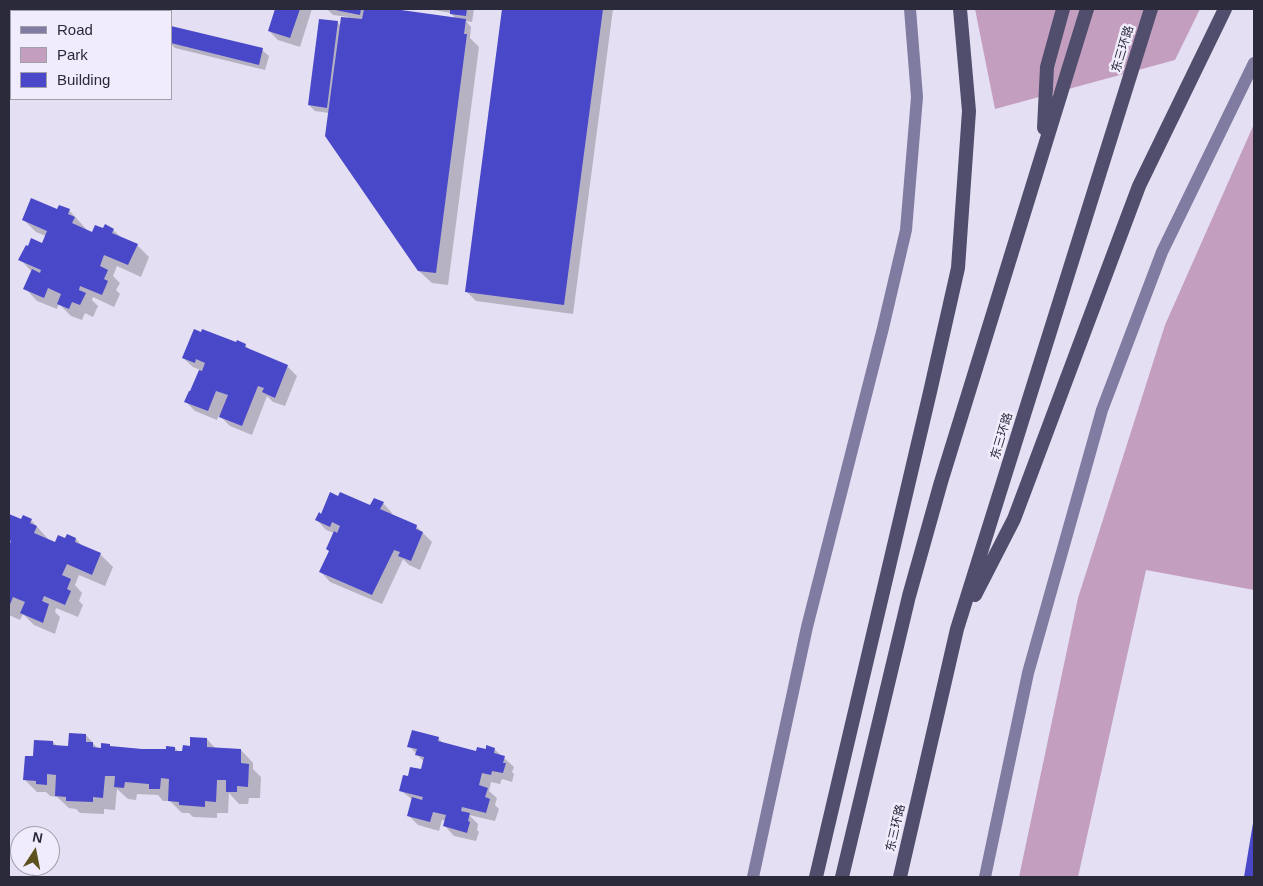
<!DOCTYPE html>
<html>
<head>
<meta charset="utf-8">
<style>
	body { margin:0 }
	#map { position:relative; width:1263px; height:886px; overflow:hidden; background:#e5dff3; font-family:Helvetica,sans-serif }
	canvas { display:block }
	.frame { position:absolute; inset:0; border:10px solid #2b2a3a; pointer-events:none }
	.legend { position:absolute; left:10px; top:10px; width:162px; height:90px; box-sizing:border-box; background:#f0ecfb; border:1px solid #a19eae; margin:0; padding:6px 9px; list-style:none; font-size:15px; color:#2b2a3a }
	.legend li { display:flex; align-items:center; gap:10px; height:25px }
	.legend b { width:25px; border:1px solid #a19eae }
	.north { position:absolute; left:10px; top:826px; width:50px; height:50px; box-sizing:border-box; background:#f0ecfb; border:1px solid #a19eae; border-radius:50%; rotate:11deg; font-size:14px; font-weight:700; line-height:20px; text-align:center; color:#2b2a3a }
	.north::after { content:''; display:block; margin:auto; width:18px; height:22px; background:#5d521e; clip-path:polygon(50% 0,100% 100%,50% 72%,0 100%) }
</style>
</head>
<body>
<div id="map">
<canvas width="1263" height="886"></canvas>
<div class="frame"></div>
<ul class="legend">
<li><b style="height:6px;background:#807ba0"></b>Road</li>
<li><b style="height:14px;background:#c39ebf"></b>Park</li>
<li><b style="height:14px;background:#4948c8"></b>Building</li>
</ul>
<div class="north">N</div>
</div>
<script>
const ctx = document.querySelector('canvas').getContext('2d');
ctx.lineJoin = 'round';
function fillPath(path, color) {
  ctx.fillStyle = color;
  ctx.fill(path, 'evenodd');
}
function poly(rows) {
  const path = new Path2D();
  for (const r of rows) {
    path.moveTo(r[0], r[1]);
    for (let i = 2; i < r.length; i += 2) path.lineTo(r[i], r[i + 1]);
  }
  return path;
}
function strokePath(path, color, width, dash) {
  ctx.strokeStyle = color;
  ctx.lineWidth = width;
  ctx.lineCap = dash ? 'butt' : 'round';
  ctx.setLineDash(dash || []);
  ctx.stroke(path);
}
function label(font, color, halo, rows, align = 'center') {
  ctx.font = font + ' Helvetica,"Noto Sans SC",sans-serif';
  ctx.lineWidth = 5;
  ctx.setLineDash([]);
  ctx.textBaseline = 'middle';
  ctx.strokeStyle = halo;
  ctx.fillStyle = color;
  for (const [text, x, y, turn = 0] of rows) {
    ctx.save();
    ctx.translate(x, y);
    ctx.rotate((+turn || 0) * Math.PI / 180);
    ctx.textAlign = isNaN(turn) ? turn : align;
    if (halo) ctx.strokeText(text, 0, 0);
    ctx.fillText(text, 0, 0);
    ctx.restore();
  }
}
const green = poly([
	[975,9,1200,9,1175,60,995,109],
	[1254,124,1254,590,1146,570,1078,877,1019,877,1078,598,1165,325]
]);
const shadow = poly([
	[276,9,312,9,300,47,278,40,269,31],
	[327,9,385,9,456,19,451,13,428,9,474,9,472,22,466,21,471,27,470,38,479,47,448,285,432,283,419,271,329,113,315,111,309,105,321,20,338,23,341,26,347,19,348,17,333,15],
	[503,9,613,9,573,314,476,301,466,291],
	[171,30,262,50,269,56,265,70,175,48,171,44],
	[69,210,87,230,93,234,104,230,113,230,122,238,137,245,149,257,141,277,117,266,113,276,120,283,116,290,120,294,114,307,93,297,92,300,98,306,93,317,85,313,82,320,71,316,59,304,57,309,37,301,25,288,32,272,20,259,42,245,46,236,36,232,23,219,58,211],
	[245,345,251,351,287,366,297,376,285,406,273,402,267,396,252,435,230,426,219,415,217,420,195,411,186,402,191,393,200,370,193,367,183,358],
	[383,503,392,513,391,515,416,526,432,542,420,570,409,565,403,559,382,604,330,582,321,572,330,552,334,533,326,530,317,520,322,515,371,507],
	[9,515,22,521,31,520,49,540,55,543,66,540,68,536,76,539,84,548,100,554,113,567,105,586,79,575,75,585,82,593,79,601,83,605,78,617,56,608,55,612,60,617,55,634,34,625,23,614,20,620,9,615,9,549,10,546,9,546],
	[86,735,98,749,102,749,109,745,112,748,168,750,175,748,179,752,183,752,207,739,216,749,241,750,253,763,253,769,261,777,260,798,249,798,248,804,239,804,229,793,228,813,217,813,217,818,193,817,189,813,182,813,170,801,163,801,158,795,137,794,136,800,128,799,117,789,115,810,104,809,104,814,80,813,76,809,69,808,57,797,50,796,46,792,37,792,25,780,35,758,53,742,57,746,69,747],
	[438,738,444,744,477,753,494,749,514,767,512,772,514,774,512,782,502,779,500,784,491,782,489,791,497,798,495,805,499,809,495,821,469,815,478,824,477,830,479,832,476,841,454,836,445,826,446,821,442,820,439,831,418,825,409,816,413,800,400,790,409,778,421,771,424,762,409,746],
	[1254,825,1254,877,1245,877]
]);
const building = poly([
	[275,9,300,9,290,38,268,31],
	[330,9,361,9,360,15],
	[364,9,394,9,466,19,464,34,467,34,436,273,418,271,325,136,341,17,362,19],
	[450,9,467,9,466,16,450,14],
	[502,9,603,9,564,305,465,292],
	[319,19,338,21,327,108,308,105],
	[171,26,263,48,259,65,171,43],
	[31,198,57,209,59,205,70,209,68,214,75,217,72,223,92,232,95,225,103,228,105,224,114,229,112,233,138,244,128,265,104,255,100,266,108,270,104,279,108,281,102,295,80,286,79,290,86,293,80,305,72,302,69,309,57,304,61,294,48,288,44,298,23,289,32,269,40,273,41,270,18,260,26,245,28,246,31,238,42,243,47,231,22,220],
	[194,329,201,332,202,329,236,342,237,340,246,344,245,347,288,365,275,398,262,392,264,388,258,386,242,426,219,417,228,395,216,391,208,411,184,402,189,391,190,391,199,370,202,371,205,363,196,359,195,363,182,358],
	[330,492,338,496,340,492,370,505,374,498,384,502,380,509,417,525,416,529,423,532,411,561,398,556,400,552,394,550,372,595,319,572,329,551,326,549,334,531,337,533,340,526,332,522,330,527,315,520,319,512,321,514],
	[9,514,21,519,23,515,32,519,30,523,37,526,34,533,55,542,58,535,65,538,67,534,76,538,75,542,101,553,92,575,67,564,62,575,71,579,67,589,71,591,65,605,44,596,42,601,49,604,43,623,20,613,25,602,13,597,9,607,9,546,11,541,9,540],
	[412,730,439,737,438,741,476,751,477,747,486,749,486,745,495,748,494,753,505,756,503,763,506,763,503,773,492,771,491,775,482,773,479,785,488,788,485,797,490,799,486,813,462,807,461,811,470,813,468,821,470,822,467,833,443,826,446,815,433,812,430,822,407,816,412,797,422,800,423,797,399,791,403,775,408,776,410,767,421,769,424,757,415,755,417,749,407,747],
	[69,733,86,734,86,742,93,742,93,747,101,748,101,743,110,744,110,746,142,749,166,749,166,746,175,747,175,751,182,751,183,745,190,746,190,737,207,738,207,747,241,749,241,763,249,764,248,787,237,786,237,792,226,792,226,780,217,780,216,802,205,801,205,807,179,805,179,802,168,801,169,779,161,778,160,789,149,789,149,784,125,782,124,788,114,787,115,776,105,776,103,798,93,797,93,802,66,801,66,797,55,796,56,775,47,774,47,785,36,784,36,781,23,780,25,756,33,756,34,740,53,741,53,745,68,746],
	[1253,823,1254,877,1244,877]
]);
const secondary = poly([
	[753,877,807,627,883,328,906,230,917,97,910,9],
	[985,877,1028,673,1102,410,1162,252,1254,63]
]);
const trunk = poly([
	[1044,128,1047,67,1063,9],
	[975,595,1014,519,1139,186,1225,9],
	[816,877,930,392,958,268,969,111,960,9],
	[842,877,909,596,941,482,1087,9],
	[900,877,957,629,1151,9]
]);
const streetNames = [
	["东三环路",1123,49,-73],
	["东三环路",1002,436,-73],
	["东三环路",896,828,-77]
];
fillPath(green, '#c39ebf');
fillPath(shadow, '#0003');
fillPath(building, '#4948c8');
strokePath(secondary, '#807ba0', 12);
strokePath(trunk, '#504e6c', 14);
label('12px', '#2b2a3a', '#f0ecfb', streetNames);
</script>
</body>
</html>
